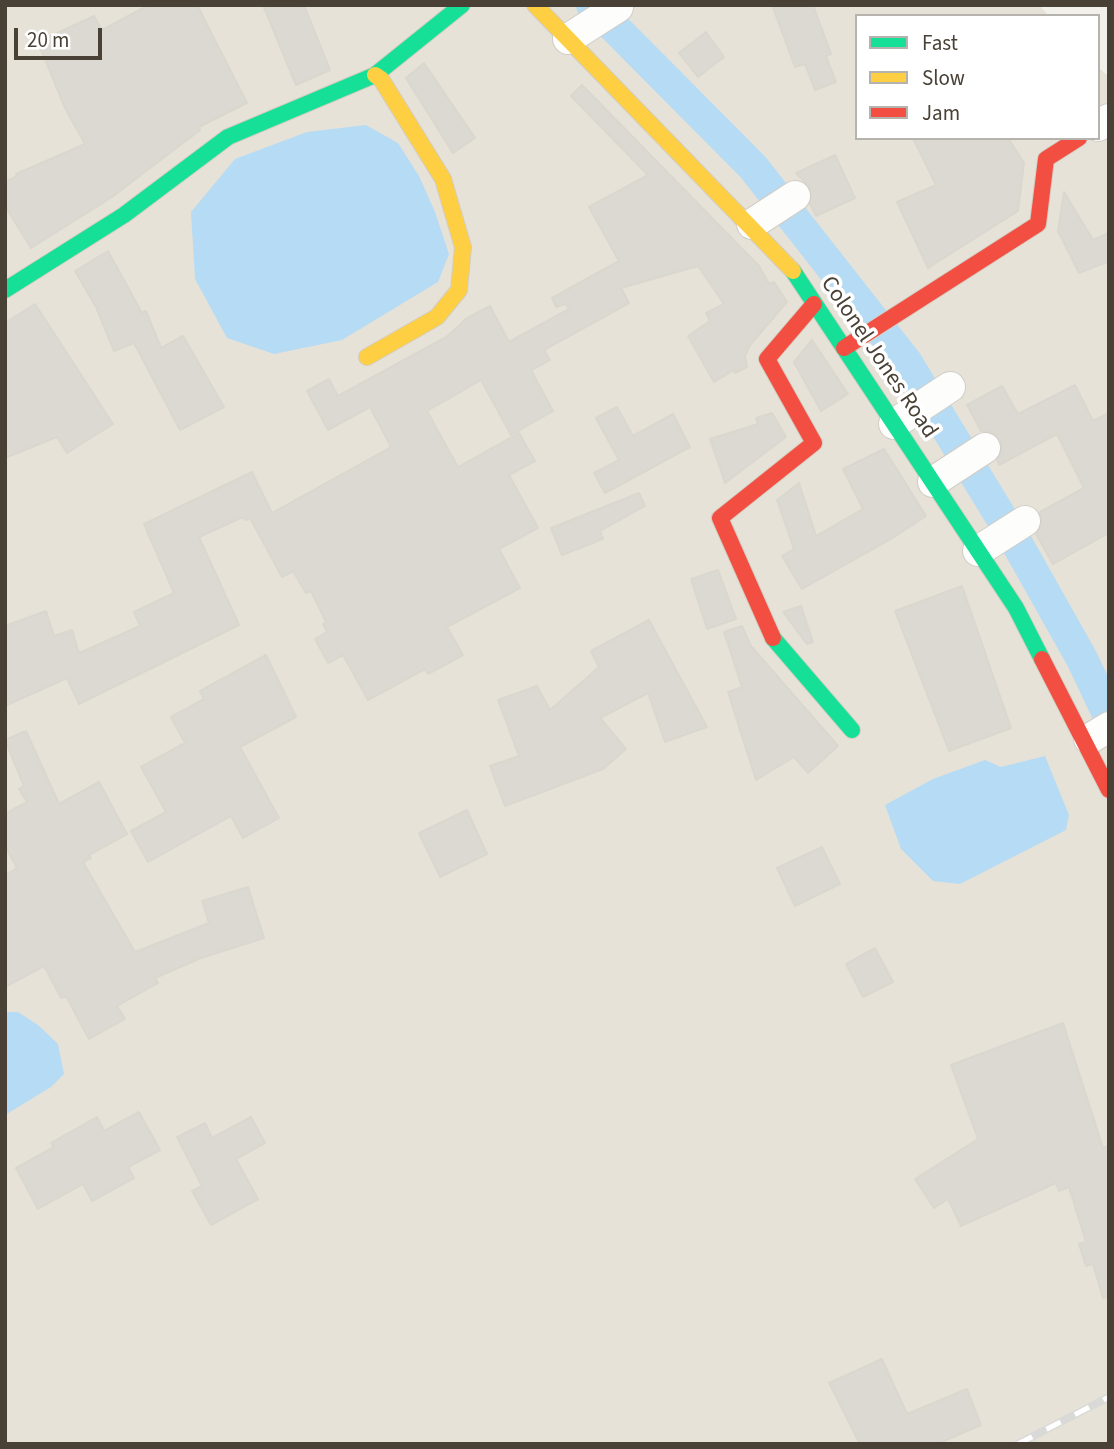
<!DOCTYPE html>
<html>
<head>
<meta charset="utf-8">
<style>
	body { margin:0 }
	#map { position:relative; width:1114px; height:1449px; overflow:hidden; background:#f2f0ea; font-family:"Source Sans 3",sans-serif }
	canvas { display:block }
	.frame { position:absolute; inset:0; border:7px solid #494135; pointer-events:none }
	.legend { position:absolute; left:855px; top:14px; width:245px; height:126px; box-sizing:border-box; background:#fff; border:2px solid #b6b3ae; margin:0; padding:9px 12px; list-style:none; font-size:21px; color:#494135 }
	.legend li { display:flex; align-items:center; gap:14px; height:35px }
	.legend b { width:35px; border:2px solid #b6b3ae }
	.scale { position:absolute; left:14px; top:28px; width:88px; height:32px; box-sizing:border-box; border:4px solid #494135; border-top:0; padding-left:9px; font-size:21px; line-height:24px; white-space:nowrap; color:#494135; -webkit-text-stroke:5px #fff; paint-order:stroke }
</style>
</head>
<body>
<div id="map">
<canvas width="1114" height="1449"></canvas>
<div class="frame"></div>
<ul class="legend">
<li><b style="height:9px;background:#16e098"></b>Fast</li>
<li><b style="height:9px;background:#ffcf43"></b>Slow</li>
<li><b style="height:9px;background:#f24e42"></b>Jam</li>
</ul>
<div class="scale">20 m</div>
</div>
<script>
const ctx = document.querySelector('canvas').getContext('2d');
ctx.lineJoin = 'round';
function fillPath(path, color) {
  ctx.fillStyle = color;
  ctx.fill(path, 'evenodd');
}
function poly(rows) {
  const path = new Path2D();
  for (const r of rows) {
    path.moveTo(r[0], r[1]);
    for (let i = 2; i < r.length; i += 2) path.lineTo(r[i], r[i + 1]);
  }
  return path;
}
function strokePath(path, color, width, dash) {
  ctx.strokeStyle = color;
  ctx.lineWidth = width;
  ctx.lineCap = dash ? 'butt' : 'round';
  ctx.setLineDash(dash || []);
  ctx.stroke(path);
}
function label(font, color, halo, rows, align = 'center') {
  ctx.font = font + ' "Source Sans 3",sans-serif';
  ctx.lineWidth = 7;
  ctx.setLineDash([]);
  ctx.textBaseline = 'middle';
  ctx.strokeStyle = halo;
  ctx.fillStyle = color;
  for (const [text, x, y, turn = 0] of rows) {
    ctx.save();
    ctx.translate(x, y);
    ctx.rotate((+turn || 0) * Math.PI / 180);
    ctx.textAlign = isNaN(turn) ? turn : align;
    if (halo) ctx.strokeText(text, 0, 0);
    ctx.fillText(text, 0, 0);
    ctx.restore();
  }
}
const residential = poly([
	[5,5,1039,5,1049,16,857,16,857,138,1098,138,1098,67,1109,77,1109,1444,5,1444]
]);
const water = poly([
	[366,125,398,143,419,176,435,212,449,254,438,282,342,340,274,354,227,338,195,279,191,212,235,159,307,132],
	[1045,756,1069,815,1066,830,960,884,933,881,901,849,885,805,933,779,985,760,1001,767],
	[5,1012,18,1012,38,1025,58,1044,64,1074,51,1087,5,1115]
]);
const canal = poly([
	[592,5,753,167,907,363,1015,540,1082,659,1109,716]
]);
const building = poly([
	[149,5,197,5,247,103,199,127,200,130,112,197,31,248,5,206,5,182,17,176,16,174,85,144,65,108,38,42,94,16,102,30,149,5],
	[263,5,304,5,330,70,296,85,263,5],
	[772,5,813,5,831,54,826,56,836,82,815,90,805,64,795,67,772,5],
	[706,32,724,57,698,77,679,53,706,32],
	[424,63,475,138,453,153,406,78,424,63],
	[582,85,759,266,769,284,774,282,787,302,750,345,745,356,747,367,735,373,734,370,714,382,688,336,710,321,706,313,724,304,698,266,621,288,629,303,544,350,550,360,531,370,553,411,511,435,481,380,427,411,458,467,519,433,535,461,509,475,538,528,499,549,520,588,447,627,463,655,428,674,425,669,368,700,343,655,328,663,315,639,327,632,323,624,326,622,311,591,306,593,293,571,282,577,250,518,245,520,243,517,199,537,239,625,79,704,67,678,5,706,5,626,46,611,54,636,72,630,79,653,140,626,134,612,174,593,144,524,252,472,272,513,391,447,370,407,328,430,307,391,329,379,338,396,448,336,467,318,490,306,509,342,569,309,566,304,556,307,552,298,619,261,589,207,648,175,571,96,582,85],
	[913,138,1008,138,1024,163,1018,211,928,268,897,202,936,185,913,138],
	[835,155,855,198,816,216,810,204,810,187,796,173,835,155],
	[1064,192,1093,240,1109,233,1109,261,1079,273,1058,231,1064,192],
	[108,251,142,313,146,311,161,348,183,336,224,407,180,430,134,343,114,351,96,307,75,271,108,251],
	[35,304,113,424,67,453,57,437,5,458,5,323,35,304],
	[812,340,848,394,821,411,794,362,812,340],
	[1075,385,1093,421,1109,413,1109,538,1107,534,1053,564,1036,534,1042,521,1040,512,1084,488,1057,434,999,465,997,460,1002,448,1000,439,992,432,981,431,967,405,1002,386,1018,414,1075,385],
	[617,407,633,436,673,414,690,447,605,493,594,473,619,460,596,418,617,407],
	[772,413,786,437,725,483,710,439,758,424,756,418,772,413],
	[884,449,926,516,891,539,802,589,782,556,794,549,777,500,799,483,816,536,863,509,843,469,884,449],
	[639,493,645,506,600,531,603,539,562,555,551,528,639,493],
	[718,570,736,619,707,629,691,579,718,570],
	[962,586,1011,728,949,751,895,611,962,586],
	[801,606,813,642,807,644,783,612,801,606],
	[649,620,707,727,665,742,648,693,600,718,626,749,603,769,505,806,490,766,519,756,498,700,537,686,550,710,599,667,591,651,649,620],
	[742,626,751,646,838,746,808,773,794,757,756,780,728,692,742,687,724,632,742,626],
	[266,655,296,717,240,747,279,818,243,838,231,816,148,862,131,831,166,812,141,767,185,743,171,717,204,699,200,691,266,655],
	[26,731,59,804,99,782,127,834,89,855,91,858,83,862,135,952,209,923,202,901,248,887,264,938,201,958,155,978,158,983,117,1006,125,1019,89,1039,66,996,61,998,44,966,5,987,5,875,17,868,5,846,5,814,27,802,19,789,24,786,5,740,26,731],
	[467,810,487,854,440,877,419,833,467,810],
	[822,847,840,884,795,906,777,868,822,847],
	[875,948,893,982,863,997,846,964,875,948],
	[1063,1023,1103,1148,1109,1146,1109,1297,1103,1298,1093,1264,1086,1266,1079,1244,1086,1242,1069,1187,1059,1191,1056,1183,961,1226,948,1199,934,1208,915,1179,978,1139,951,1065,1063,1023],
	[139,1112,160,1150,128,1167,134,1178,92,1201,83,1184,38,1209,16,1168,54,1147,51,1143,97,1117,104,1131,139,1112],
	[251,1117,265,1143,236,1159,258,1199,211,1225,192,1191,202,1186,177,1137,205,1123,212,1138,251,1117],
	[882,1359,907,1414,967,1389,981,1425,937,1444,860,1444,829,1383,882,1359]
]);
const street = poly([
	[568,39,618,7],
	[1098,126,1109,119],
	[752,224,795,196],
	[894,424,950,387],
	[933,482,985,448],
	[978,551,1025,521],
	[1089,739,1109,727]
]);
const fast = poly([
	[793,271,1016,608,1042,659],
	[5,290,124,215,228,137,375,75,462,5],
	[773,638,852,730]
]);
const slow = poly([
	[535,5,793,271],
	[367,357,437,317,459,290,463,247,443,179,381,79,375,75]
]);
const jam = poly([
	[844,348,1038,224,1046,159,1079,138],
	[773,638,720,518,814,443,767,359,814,304],
	[1042,659,1109,790]
]);
const rail = poly([
	[1018,1444,1109,1397]
]);
const streetNames = [
	["Colonel Jones Road",878,358,56]
];
fillPath(residential, '#e7e2d7');
fillPath(water, '#b6dbf4');
strokePath(canal, '#b6dbf4', 32);
fillPath(building, '#dcd9d2');
strokePath(building, '#dad7cf', 2);
strokePath(street, '#d0cdc7', 32);
strokePath(fast, '#d2cdc0', 18);
strokePath(slow, '#d2cdc0', 18);
strokePath(jam, '#d2cdc0', 18);
strokePath(street, '#fdfdfc', 30);
strokePath(fast, '#16e098', 16);
strokePath(slow, '#ffcf43', 16);
strokePath(jam, '#f24e42', 16);
strokePath(rail, '#d9d9d8', 8);
strokePath(rail, '#fff', 5, [16]);
label('23px', '#494135', '#fff', streetNames);
</script>
</body>
</html>
